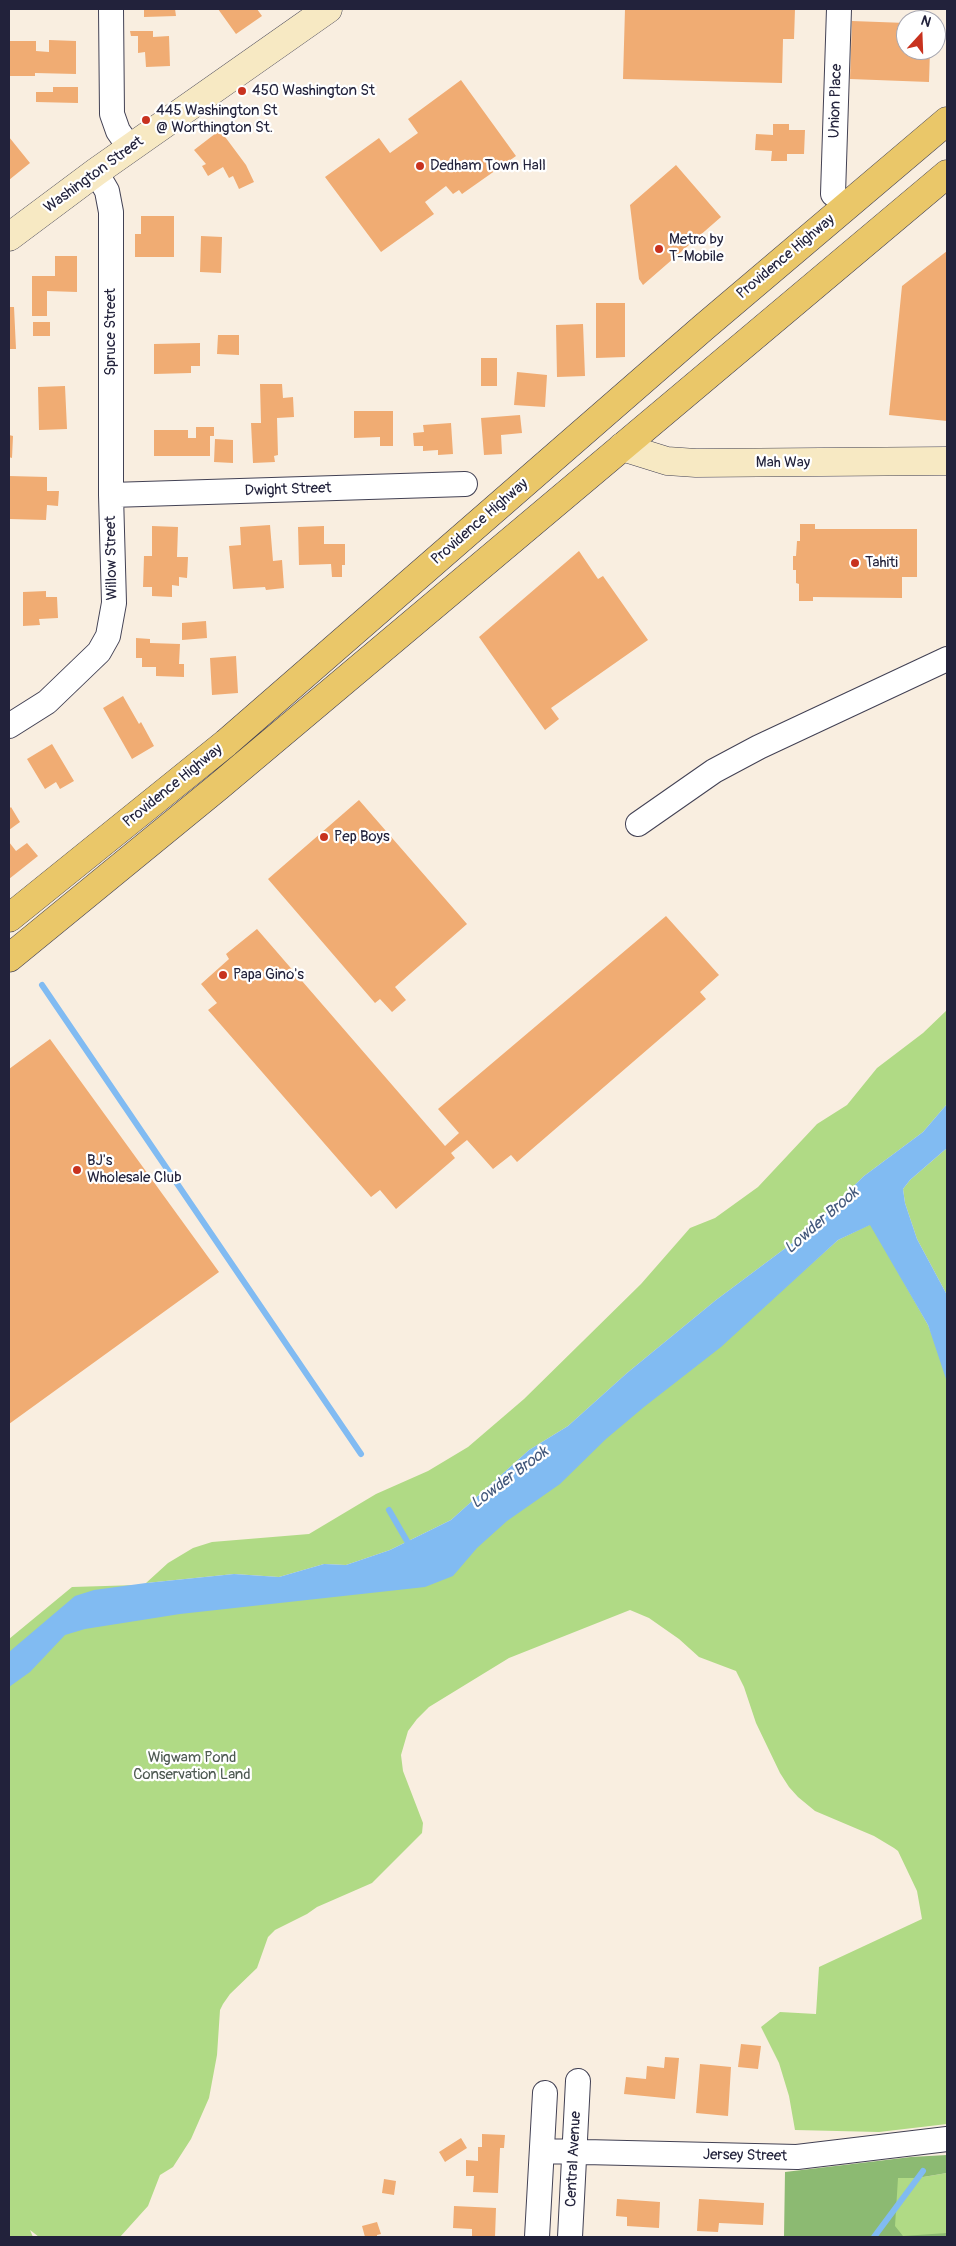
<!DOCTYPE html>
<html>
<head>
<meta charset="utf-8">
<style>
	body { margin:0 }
	#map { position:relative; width:956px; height:2246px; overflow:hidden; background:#f9eee0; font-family:Pangolin,sans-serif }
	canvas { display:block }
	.frame { position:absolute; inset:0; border:10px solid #22223b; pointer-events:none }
	.north { position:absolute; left:896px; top:10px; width:50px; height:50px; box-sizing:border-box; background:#fff; border:1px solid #a7a7b1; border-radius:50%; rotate:20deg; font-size:14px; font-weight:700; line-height:20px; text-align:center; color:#22223b }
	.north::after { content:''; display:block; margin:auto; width:18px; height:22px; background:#c8321e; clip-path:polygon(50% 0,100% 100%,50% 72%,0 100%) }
</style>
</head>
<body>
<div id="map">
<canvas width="956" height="2246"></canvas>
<div class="frame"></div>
<div class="north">N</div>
</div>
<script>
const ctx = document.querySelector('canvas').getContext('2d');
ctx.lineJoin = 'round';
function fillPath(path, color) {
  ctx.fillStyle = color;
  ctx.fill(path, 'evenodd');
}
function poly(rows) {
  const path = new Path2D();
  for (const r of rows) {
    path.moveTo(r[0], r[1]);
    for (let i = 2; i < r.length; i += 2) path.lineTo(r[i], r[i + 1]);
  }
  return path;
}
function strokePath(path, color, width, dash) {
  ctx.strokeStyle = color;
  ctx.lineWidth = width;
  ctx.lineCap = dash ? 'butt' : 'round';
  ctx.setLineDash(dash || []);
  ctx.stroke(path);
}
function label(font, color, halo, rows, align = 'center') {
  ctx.font = font + ' Pangolin,sans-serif';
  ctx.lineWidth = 4.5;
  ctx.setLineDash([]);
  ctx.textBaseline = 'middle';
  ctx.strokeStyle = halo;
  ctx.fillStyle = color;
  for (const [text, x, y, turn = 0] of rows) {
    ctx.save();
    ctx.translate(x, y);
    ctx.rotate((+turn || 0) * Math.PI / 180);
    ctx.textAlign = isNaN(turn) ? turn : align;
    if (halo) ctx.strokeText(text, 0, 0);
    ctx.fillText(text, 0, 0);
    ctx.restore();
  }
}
const green = poly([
	[947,1010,947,1104,923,1132,864,1176,803,1235,716,1300,627,1373,568,1426,529,1450,451,1520,390,1550,346,1565,324,1564,279,1577,234,1574,146,1583,168,1563,193,1548,212,1542,309,1534,376,1494,428,1471,468,1447,524,1399,641,1284,690,1228,715,1218,758,1187,817,1124,847,1105,877,1068,923,1033],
	[947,1148,947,1295,917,1239,905,1203,903,1189,910,1180],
	[871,1224,928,1325,947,1372,947,2124,879,2132,795,2130,789,2096,779,2063,761,2027,780,2012,816,2014,819,1967,922,1919,917,1891,898,1851,894,1848,874,1836,815,1811,798,1797,789,1787,780,1773,756,1723,744,1687,736,1671,699,1657,679,1639,649,1618,630,1610,509,1658,429,1707,417,1719,408,1731,401,1755,403,1771,423,1823,422,1833,372,1883,317,1907,307,1914,275,1930,268,1937,257,1968,230,1994,223,2004,220,2010,217,2055,209,2098,191,2139,173,2167,160,2175,148,2206,120,2237,39,2237,30,2230,33,2237,9,2237,9,1639,72,1587,404,1577,763,1307,838,1240],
	[947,2173,947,2237,790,2237,853,2177,917,2178]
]);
const forest = poly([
	[947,2155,947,2173,917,2178,898,2178,895,2226,903,2236,947,2233,947,2237,784,2237,785,2172,911,2157]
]);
const water = poly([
	[947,1104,947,1148,910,1180,903,1189,905,1203,917,1239,947,1295,947,1382,928,1325,870,1225,838,1240,721,1347,644,1407,606,1439,560,1484,507,1521,477,1548,453,1576,425,1587,180,1614,85,1629,65,1635,30,1672,9,1687,9,1652,75,1596,94,1590,146,1583,234,1574,279,1577,324,1564,346,1565,390,1550,451,1520,529,1450,568,1426,627,1373,716,1300,803,1235,864,1176,923,1132]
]);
const stream = poly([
	[42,985,361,1454],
	[389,1510,411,1548],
	[874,2237,923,2171]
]);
const building = poly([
	[144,9,175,9,176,16,144,17],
	[218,9,257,9,262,16,236,34],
	[625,9,795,9,794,39,783,39,782,83,623,79],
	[852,21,906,23,906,50,930,50,929,82,850,79],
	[130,31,153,31,153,37,169,36,170,66,146,67,145,52,138,53,138,36,131,36],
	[49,40,76,41,76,74,35,73,35,76,9,76,9,41,36,41,36,51,49,52],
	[461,80,516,156,462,194,459,190,453,194,446,186,425,202,434,214,381,252,325,177,379,138,390,153,418,133,408,119],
	[53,87,78,87,78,103,36,102,36,92,53,92],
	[773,124,789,124,789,130,805,130,804,154,787,154,787,161,771,161,772,151,755,150,756,134,773,135],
	[220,130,246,165,254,182,239,189,233,176,229,178,223,167,208,176,202,166,206,164,194,150],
	[9,137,30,163,9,180],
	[676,165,721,217,643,285,639,279,630,205],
	[141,216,174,216,174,257,135,257,135,234,141,234],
	[201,236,222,237,221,273,200,272],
	[947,251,947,421,889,415,902,286],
	[55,256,77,256,77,292,47,291,47,316,32,316,32,276,55,276],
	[596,303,625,303,625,357,596,358],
	[9,307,14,307,16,349,9,349],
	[33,322,50,322,50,336,33,336],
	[583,324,585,376,557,377,556,325],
	[218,335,239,335,239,355,217,354],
	[200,343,200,366,191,366,191,373,154,374,154,344],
	[481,358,497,358,497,386,481,386],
	[517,372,547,375,545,407,514,405],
	[260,384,282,384,283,398,293,397,294,417,277,418,278,455,274,456,275,462,253,463,251,423,261,423],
	[65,386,67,429,39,430,38,387],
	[354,411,393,411,393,446,380,446,380,437,354,438],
	[520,415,522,433,501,435,502,454,484,455,481,418],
	[451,423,453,454,438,455,438,450,423,451,423,446,414,446,413,433,424,432,423,425],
	[196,427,214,427,214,436,210,436,210,456,154,456,154,430,188,430,188,438,196,438],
	[9,435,13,436,12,458,9,457],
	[215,439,233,440,233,463,214,462],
	[9,476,47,477,47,491,59,491,58,506,47,505,46,520,9,519],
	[800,524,815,524,815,529,917,529,917,577,902,577,902,598,813,597,813,601,799,601,799,584,796,583,796,570,793,570,793,556,796,556,797,541,800,541],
	[270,525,273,561,282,560,284,588,266,590,265,587,233,589,229,546,241,545,240,527],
	[152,526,178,527,177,557,188,557,187,578,179,577,179,586,172,585,172,597,152,596,152,587,143,587,144,556,152,556],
	[324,526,324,544,345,544,345,565,342,565,342,577,332,577,331,564,299,565,298,527],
	[579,551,598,579,603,576,648,640,551,708,559,719,545,730,479,637],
	[46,591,46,597,57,597,58,618,39,619,40,625,23,626,23,592],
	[206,621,207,638,182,640,182,623],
	[136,638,150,639,150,643,180,644,179,664,184,664,184,677,156,676,156,667,142,667,142,658,136,658],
	[236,656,238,693,212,695,210,658],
	[123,696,139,724,141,722,154,746,132,759,103,708],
	[52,744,74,781,60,789,56,782,45,789,27,759],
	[359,800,467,924,395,987,406,1000,392,1012,380,999,375,1003,268,879],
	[11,807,20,822,9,830,9,809],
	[9,842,16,851,27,843,38,856,9,879],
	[666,916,719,975,700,992,706,999,517,1162,511,1155,493,1169,467,1140,451,1153,455,1158,396,1209,380,1190,371,1197,208,1010,217,1003,201,984,229,959,226,954,257,929,445,1146,459,1133,438,1109],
	[50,1039,219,1272,9,1424,9,1069],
	[741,2044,761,2046,758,2069,738,2067],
	[665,2057,679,2058,675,2099,624,2094,626,2077,646,2079,647,2066,664,2068],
	[700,2064,731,2067,728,2116,696,2113],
	[482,2134,505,2135,504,2148,500,2148,498,2193,473,2192,474,2176,466,2176,466,2160,478,2161,478,2147,482,2147],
	[461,2138,467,2148,445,2162,439,2152],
	[384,2179,396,2181,394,2195,382,2193],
	[617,2199,660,2202,659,2228,627,2226,627,2217,616,2216],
	[699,2199,764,2203,763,2225,719,2223,718,2232,697,2231],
	[454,2206,496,2208,495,2237,472,2236,472,2229,453,2228],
	[377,2222,381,2234,377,2235,377,2237,365,2237,362,2226]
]);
const street = poly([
	[111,9,112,114,118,131,130,148],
	[833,194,839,9],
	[111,495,465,484],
	[9,726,47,702,99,652,108,636,114,603,111,495,111,212,107,191,96,172],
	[638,824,714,771,759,747,947,659],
	[542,2151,797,2157,947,2139],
	[537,2237,545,2093],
	[570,2237,578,2081]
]);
const secondary = poly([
	[9,237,96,172,328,9],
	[622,447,667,461,696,463,947,461]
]);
const highway = poly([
	[9,918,226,743,704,327,947,121],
	[9,958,218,787,947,174]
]);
const markers = [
	[242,91,5,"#c8321e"],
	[146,120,5,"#c8321e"],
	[420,166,5,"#c8321e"],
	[659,249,5,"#c8321e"],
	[855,563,5,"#c8321e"],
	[324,837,5,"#c8321e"],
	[223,975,5,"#c8321e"],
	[77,1170,5,"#c8321e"]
];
const poiNames = [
	["450 Washington St",252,91],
	["445 Washington St",156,111],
	["@ Worthington St.",156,128],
	["Dedham Town Hall",430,166],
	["Metro by",669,240],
	["T-Mobile",669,257],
	["Tahiti",865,563],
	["Pep Boys",334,837],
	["Papa Gino's",233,975],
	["BJ's",87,1161],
	["Wholesale Club",87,1178]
];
const streetNames = [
	["Union Place",836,101,-88],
	["Washington Street",94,175,-36],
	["Providence Highway",786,257,-40],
	["Spruce Street",111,332,-90],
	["Mah Way",783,463],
	["Dwight Street",288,490,-2],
	["Providence Highway",480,522,-41],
	["Willow Street",112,558,-91],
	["Providence Highway",173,786,-39],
	["Jersey Street",745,2156,1],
	["Central Avenue",574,2159,-87]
];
const parkNames = [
	["Wigwam Pond",192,1758],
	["Conservation Land",192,1775]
];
const waterNames = [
	["Lowder Brook",822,1221,-41],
	["Lowder Brook",510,1478,-37]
];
fillPath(green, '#b0da85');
fillPath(forest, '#8cba72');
fillPath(water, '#81bbf2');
strokePath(stream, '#81bbf2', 6);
fillPath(building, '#f0ac73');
strokePath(street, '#424154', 26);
strokePath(secondary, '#424154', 29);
strokePath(highway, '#424154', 29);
strokePath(street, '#fff', 24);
strokePath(secondary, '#f7e9c3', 28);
strokePath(highway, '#eac769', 28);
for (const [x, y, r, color] of markers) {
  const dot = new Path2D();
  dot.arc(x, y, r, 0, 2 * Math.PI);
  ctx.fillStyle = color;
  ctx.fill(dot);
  strokePath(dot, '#fff', 2);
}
label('15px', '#22223b', '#fff', poiNames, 'left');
label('15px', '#22223b', '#fff', streetNames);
label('15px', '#4d5951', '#fff', parkNames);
label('italic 16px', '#43587b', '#fff', waterNames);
</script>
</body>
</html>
